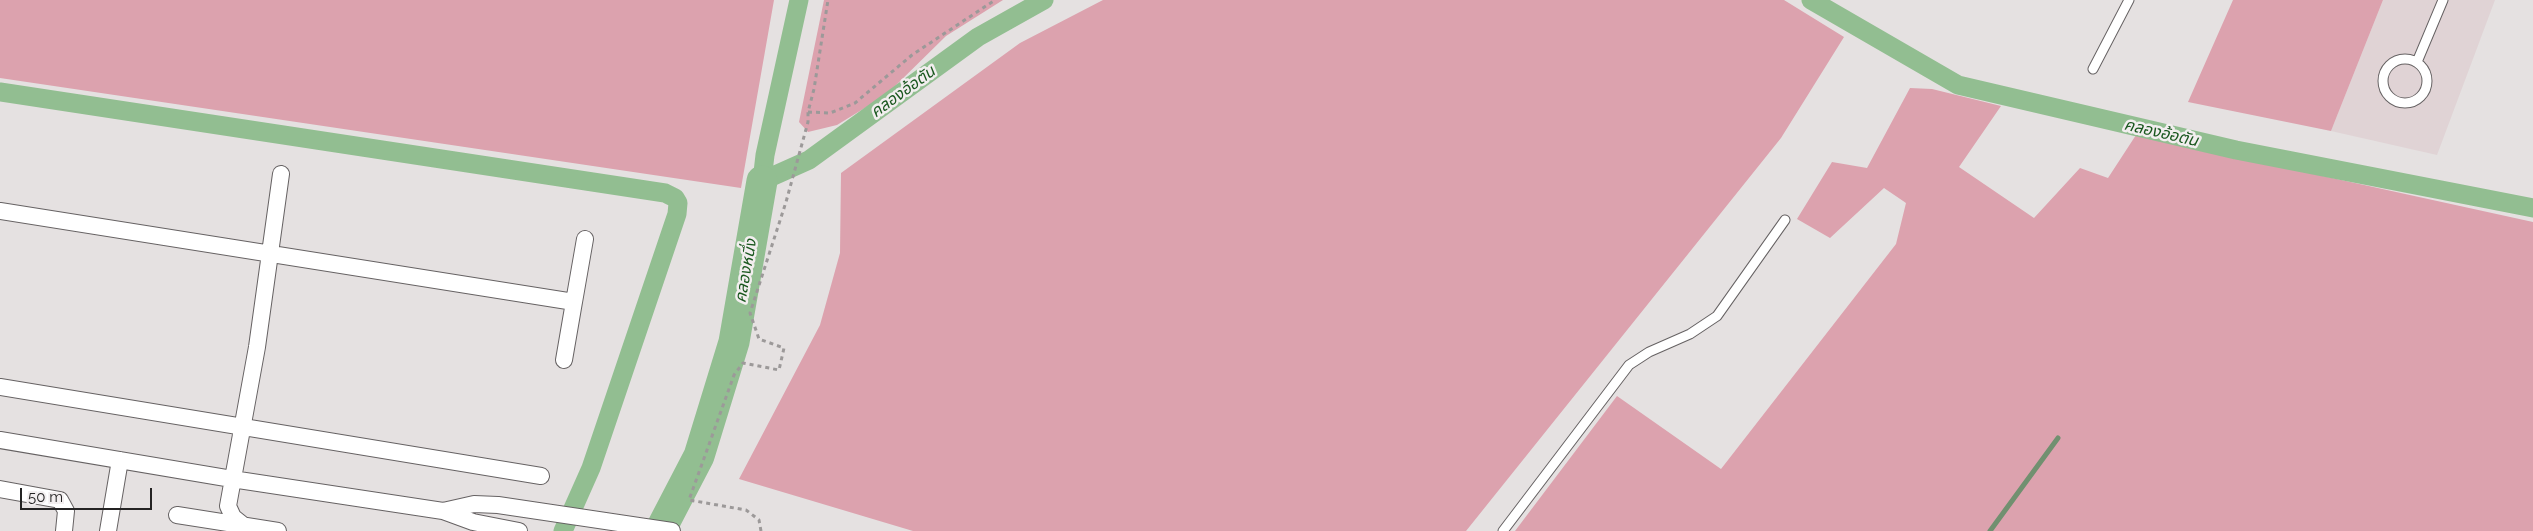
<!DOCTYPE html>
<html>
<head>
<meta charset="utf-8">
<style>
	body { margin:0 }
	#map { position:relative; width:2533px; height:531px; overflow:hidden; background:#e5e1e1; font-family:Raleway,sans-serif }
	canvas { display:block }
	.scale { position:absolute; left:20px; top:488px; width:132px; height:22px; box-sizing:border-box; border:2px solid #242323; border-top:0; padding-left:6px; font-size:15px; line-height:18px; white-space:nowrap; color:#242323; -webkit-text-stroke:4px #f2eeef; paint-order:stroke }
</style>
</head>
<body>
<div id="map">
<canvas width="2533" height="531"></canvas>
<div class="scale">50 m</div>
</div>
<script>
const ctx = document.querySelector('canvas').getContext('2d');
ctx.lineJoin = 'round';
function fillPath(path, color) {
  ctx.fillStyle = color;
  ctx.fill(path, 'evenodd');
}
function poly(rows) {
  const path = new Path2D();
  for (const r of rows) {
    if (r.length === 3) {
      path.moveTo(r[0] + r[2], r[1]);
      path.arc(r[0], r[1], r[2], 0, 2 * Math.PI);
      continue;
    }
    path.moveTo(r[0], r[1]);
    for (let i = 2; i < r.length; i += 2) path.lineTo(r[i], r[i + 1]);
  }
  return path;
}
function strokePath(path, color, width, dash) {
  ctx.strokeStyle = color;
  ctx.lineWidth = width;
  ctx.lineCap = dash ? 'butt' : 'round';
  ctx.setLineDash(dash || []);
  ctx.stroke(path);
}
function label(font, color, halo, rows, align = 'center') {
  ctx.font = font + ' Raleway,"Noto Sans Thai",sans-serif';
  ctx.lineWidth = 5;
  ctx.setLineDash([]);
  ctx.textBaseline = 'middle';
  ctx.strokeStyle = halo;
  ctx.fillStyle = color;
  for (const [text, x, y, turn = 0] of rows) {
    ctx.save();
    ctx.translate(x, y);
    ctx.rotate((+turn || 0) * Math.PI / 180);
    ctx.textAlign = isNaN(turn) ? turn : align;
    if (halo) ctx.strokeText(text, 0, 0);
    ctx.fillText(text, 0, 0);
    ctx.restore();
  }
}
const built = poly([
	[2383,0,2495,0,2437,155,2331,131]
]);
const green = poly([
	[0,0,774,0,741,188,0,78],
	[824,0,1003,0,946,36,886,95,837,125,808,132,799,122],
	[1103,0,1784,0,1844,37,1781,138,1466,531,913,531,739,479,820,325,840,253,841,173,1020,43],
	[2233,0,2383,0,2331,131,2188,102],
	[1910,88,1932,89,2001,106,1959,167,2034,218,2080,168,2108,178,2136,135,2533,222,2533,531,1515,531,1617,396,1721,469,1896,244,1906,203,1884,188,1830,238,1797,219,1832,162,1867,168]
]);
const stream = poly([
	[1990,531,2058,438]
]);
const canal = poly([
	[1811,0,1958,85,2236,150,2533,208],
	[0,92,665,193,675,198,678,203,677,214,591,468,563,531],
	[762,181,809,160,978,37,1044,0],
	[762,181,765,155,799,0]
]);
const river = poly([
	[660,531,699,456,734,342,762,181]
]);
const path = poly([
	[808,112,830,113,855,103,912,55,995,0],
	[761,531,759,520,746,510,689,500,734,375,743,363,779,370,784,348,759,339,750,313,786,202,808,122,808,112,814,89,828,0]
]);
const service = poly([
	[2405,81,22],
	[2417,62,2443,0],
	[2093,69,2129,0],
	[1503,531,1629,365,1649,352,1690,334,1717,316,1785,220]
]);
const minor = poly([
	[0,211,574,302,564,360],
	[574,302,585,239],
	[0,387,541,476],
	[0,440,232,479,443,511,473,522,519,531],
	[0,489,60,500,66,511,64,531],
	[443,511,474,504,498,505,672,531],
	[177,515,278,531],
	[243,525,233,517,228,506,257,347,281,174],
	[108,531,120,460]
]);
const waterNames = [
	["คลองอ้อตัน",903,92,-36],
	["คลองอ้อตัน",2161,133,13],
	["คลองหนึ่ง",746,271,-80]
];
fillPath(built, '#e0d3d5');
fillPath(green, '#dca2ae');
strokePath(stream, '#719070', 5);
strokePath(canal, '#92be91', 19);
strokePath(river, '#92be91', 31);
strokePath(service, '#666263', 11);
strokePath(minor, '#666263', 18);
strokePath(path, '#9c9999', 3, [4, 4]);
strokePath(service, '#fff', 9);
strokePath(minor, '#fff', 16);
label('italic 16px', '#19571e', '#f2eeef', waterNames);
</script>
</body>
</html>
